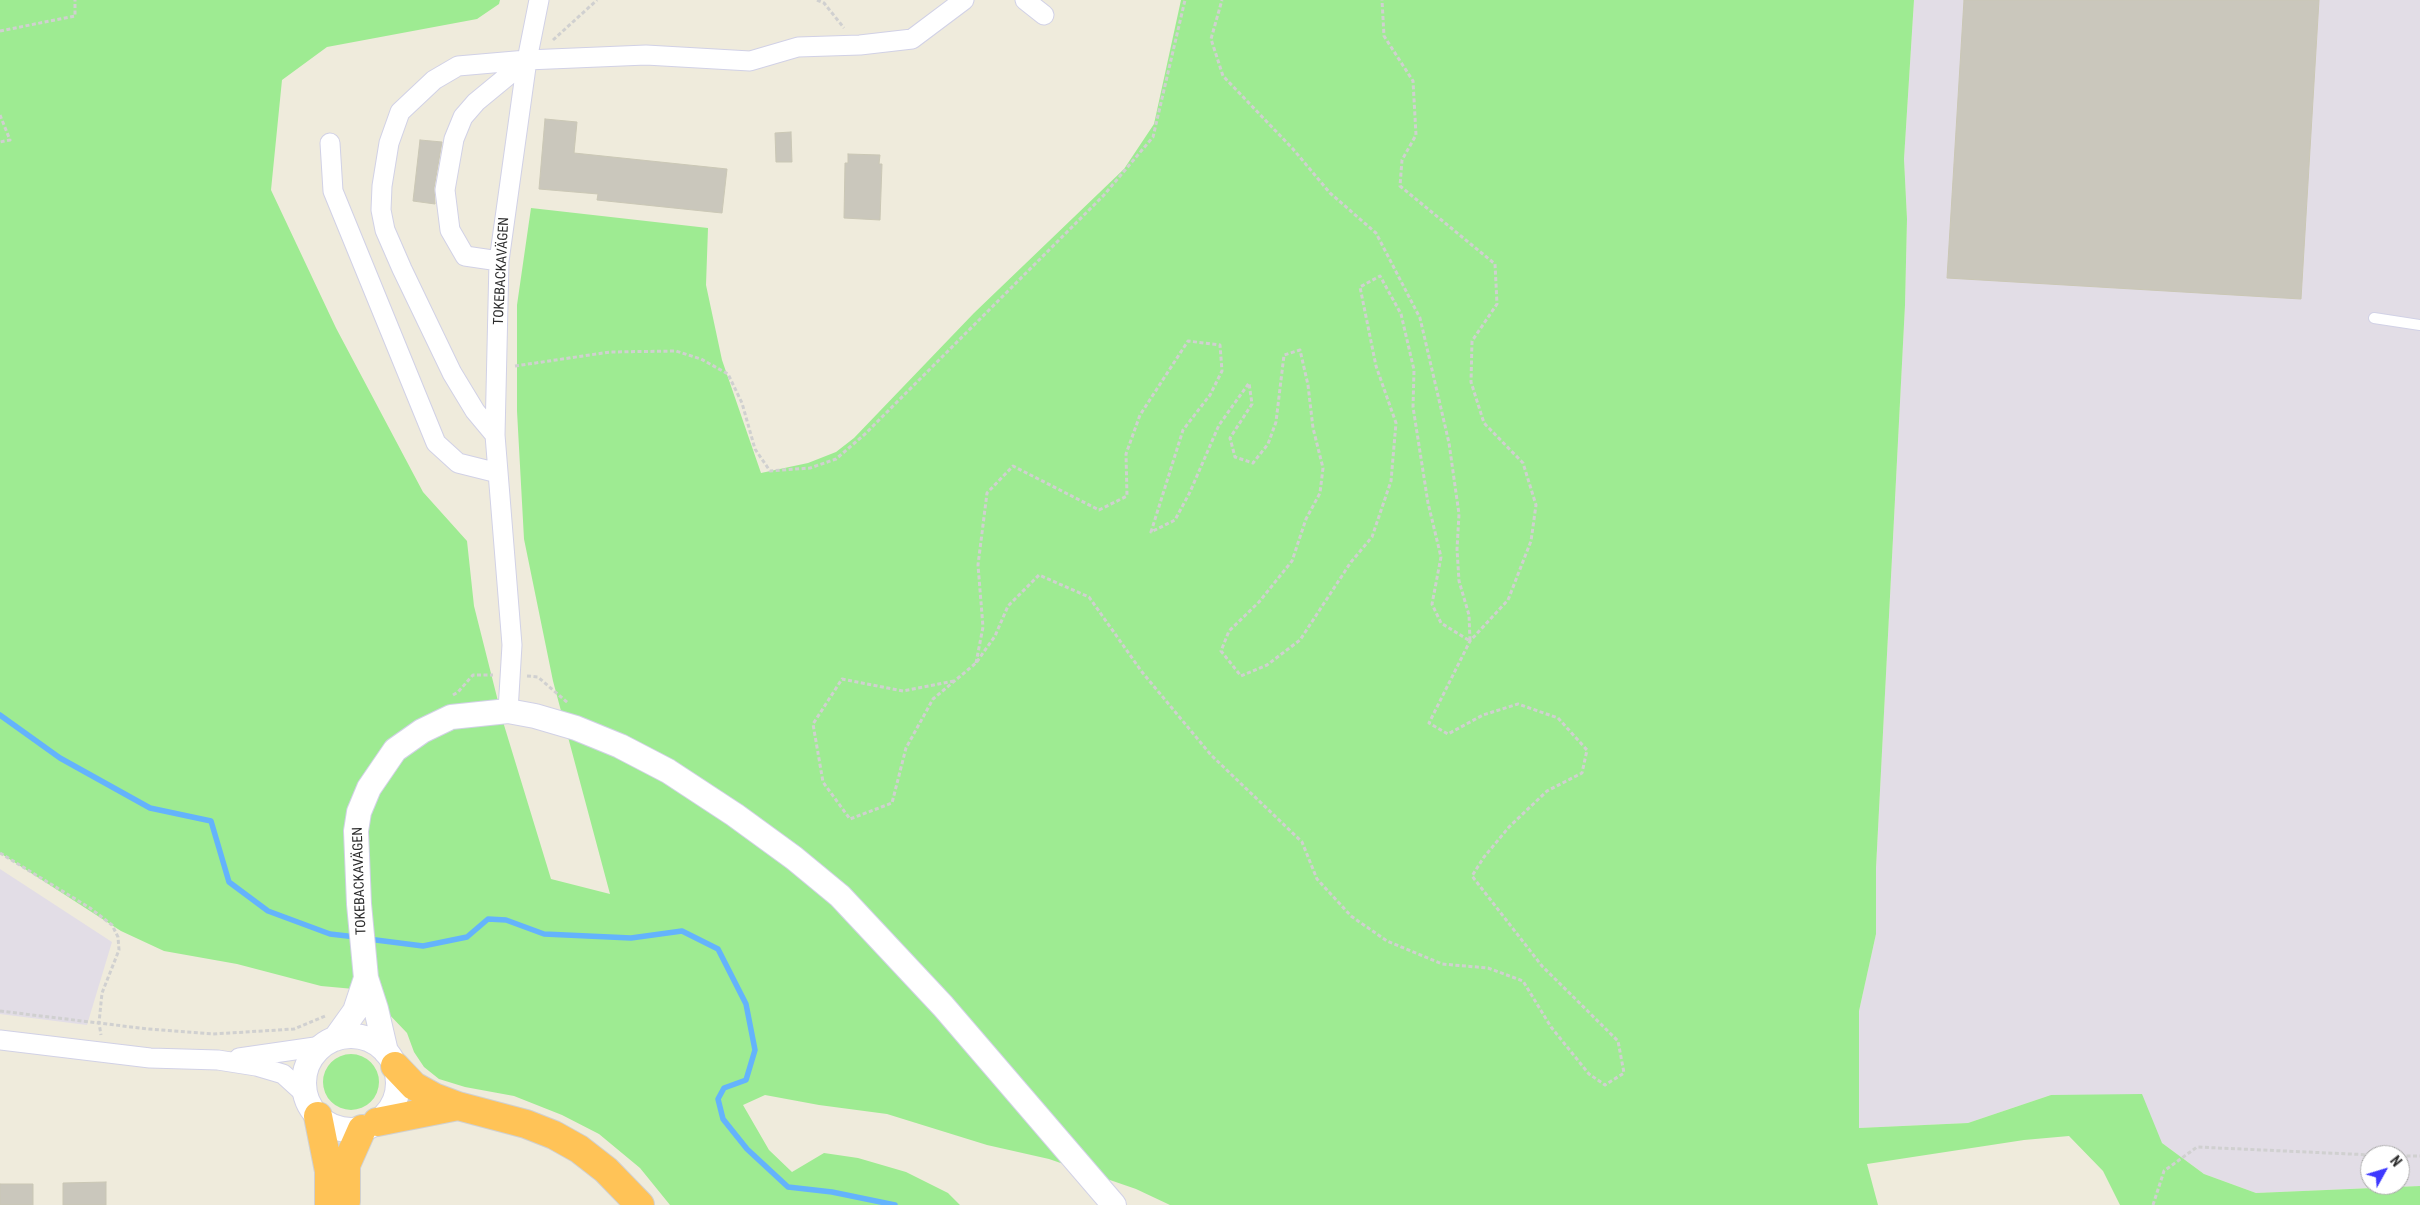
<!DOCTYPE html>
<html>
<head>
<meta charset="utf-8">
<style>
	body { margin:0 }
	#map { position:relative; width:2420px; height:1205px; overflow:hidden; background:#efebdc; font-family:"Roboto Condensed",sans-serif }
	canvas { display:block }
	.north { position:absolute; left:2360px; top:1145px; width:50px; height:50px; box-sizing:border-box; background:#fff; border:1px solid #aaa; border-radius:50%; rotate:51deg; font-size:14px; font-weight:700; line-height:20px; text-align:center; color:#2b2b2b }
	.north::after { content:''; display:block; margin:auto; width:18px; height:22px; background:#3e39ff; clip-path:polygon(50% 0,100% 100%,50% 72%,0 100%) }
</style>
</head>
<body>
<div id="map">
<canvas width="2420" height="1205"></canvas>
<div class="north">N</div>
</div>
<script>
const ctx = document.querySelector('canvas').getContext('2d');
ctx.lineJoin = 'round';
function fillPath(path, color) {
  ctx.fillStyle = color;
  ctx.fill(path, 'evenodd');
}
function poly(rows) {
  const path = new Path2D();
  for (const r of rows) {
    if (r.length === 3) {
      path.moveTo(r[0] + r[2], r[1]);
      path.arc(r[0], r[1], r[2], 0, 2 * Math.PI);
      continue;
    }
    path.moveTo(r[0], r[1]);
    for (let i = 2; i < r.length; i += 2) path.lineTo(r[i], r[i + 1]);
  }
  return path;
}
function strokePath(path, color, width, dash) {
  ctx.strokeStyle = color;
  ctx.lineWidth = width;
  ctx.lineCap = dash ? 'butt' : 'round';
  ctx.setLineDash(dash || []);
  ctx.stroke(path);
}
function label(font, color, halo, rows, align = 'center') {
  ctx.font = font + ' "Roboto Condensed",sans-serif';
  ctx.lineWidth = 4;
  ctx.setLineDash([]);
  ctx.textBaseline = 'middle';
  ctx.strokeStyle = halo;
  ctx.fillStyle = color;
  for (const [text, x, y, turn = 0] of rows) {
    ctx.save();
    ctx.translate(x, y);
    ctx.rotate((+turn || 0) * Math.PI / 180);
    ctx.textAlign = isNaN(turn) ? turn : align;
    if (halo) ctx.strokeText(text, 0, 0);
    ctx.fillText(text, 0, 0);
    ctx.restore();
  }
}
const industrial = poly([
	[1914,0,2420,0,2420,1186,2256,1193,2204,1174,2162,1143,2051,1095,1968,1123,1859,1128,1859,1011,1876,934,1876,868,1905,305,1907,219,1904,159],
	[2370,1155,2400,1155,2400,1185,2370,1185],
	[0,869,112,942,87,1025,0,1014]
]);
const green = poly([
	[0,0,500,0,499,4,477,19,327,47,282,80,271,190,336,328,423,492,467,541,474,606,504,725,551,879,610,894,553,681,524,539,517,411,517,305,531,208,708,228,706,285,722,360,761,473,808,463,836,452,854,438,974,313,1124,169,1154,124,1181,0,1914,0,1904,159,1907,219,1905,305,1876,868,1876,934,1859,1011,1859,1128,1968,1123,2051,1095,2142,1094,2162,1143,2204,1174,2256,1193,2420,1186,2420,1205,2120,1205,2103,1171,2069,1136,2024,1140,1867,1164,1878,1205,1170,1205,1136,1189,1049,1159,987,1145,887,1114,819,1105,765,1095,743,1105,769,1150,792,1172,824,1153,858,1158,906,1172,948,1193,960,1205,670,1205,640,1168,599,1134,562,1115,514,1096,465,1087,439,1079,424,1067,414,1052,407,1033,385,1010,354,989,321,986,237,964,164,951,121,931,0,853],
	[351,1082,28]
]);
const stream = poly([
	[0,715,60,758,150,808,211,821,229,882,268,911,330,934,356,937],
	[368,939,423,946,467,937,488,919,506,920,544,934,631,938,682,931,718,949,746,1004,755,1050,746,1080,724,1088,718,1099,723,1119,747,1149,788,1187,832,1192,895,1205]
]);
const building = poly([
	[1964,0,2319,0,2301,299,1947,278,1964,0],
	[545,119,577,122,574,153,727,169,722,213,597,200,598,194,539,189,545,119],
	[791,132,792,162,776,162,775,133,791,132],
	[420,140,442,142,434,188,435,204,413,201,420,140],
	[848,154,880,155,879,164,882,164,880,220,844,218,845,163,848,163,848,154],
	[106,1182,106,1205,63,1205,63,1183,106,1182],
	[0,1184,33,1184,33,1205,0,1205,0,1184]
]);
const path = poly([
	[817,0,824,3,844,28],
	[0,31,75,16,75,0],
	[553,40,597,0],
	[0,115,10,140,0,142],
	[515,366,610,352,676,351,701,359,728,374,742,403,755,449,770,471,810,468,836,459,865,434,1104,195,1153,137,1185,0],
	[976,663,983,627,978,565,987,493,1013,466,1099,510,1127,496,1126,454,1140,415,1188,341,1220,345,1222,371,1210,395,1183,430,1151,532,1175,520,1190,492,1219,425,1249,383,1252,404,1230,438,1235,457,1253,463,1268,444,1276,422,1284,355,1300,350,1308,385,1313,428,1323,468,1320,493,1306,519,1292,561,1259,602,1229,631,1221,651,1241,676,1267,665,1300,640,1351,562,1372,537,1391,481,1396,423,1376,366,1360,287,1380,276,1401,314,1414,370,1413,407,1428,503,1441,557,1432,604,1441,623,1470,641,1469,615,1459,581,1457,549,1459,514,1449,443,1420,318,1376,233,1330,193,1293,149,1223,76,1211,39,1222,0],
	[527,676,538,677,568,703],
	[954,681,903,691,842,679,813,724,823,782,850,819,892,803,906,748,933,699,976,663,995,636,1008,606,1039,575,1089,597,1142,672,1211,755,1302,842,1317,879,1351,916,1387,941,1442,964,1488,968,1523,981,1551,1027,1589,1074,1605,1085,1624,1073,1618,1041,1542,966,1472,876,1484,857,1509,827,1547,791,1582,773,1587,750,1558,718,1518,704,1483,715,1448,734,1429,723,1470,641,1508,600,1531,541,1536,505,1523,463,1484,423,1471,382,1472,341,1497,304,1495,264,1400,186,1402,160,1416,135,1413,81,1384,36,1382,0],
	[453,695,458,692,473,675,493,675],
	[0,853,90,908,112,925,118,937,119,950,102,993,99,1023,101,1035],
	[0,1011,148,1029,213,1034,294,1029,325,1016],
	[2400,1156,2420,1156],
	[2153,1205,2164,1171,2197,1147,2372,1155]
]);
const service = poly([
	[2374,318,2420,325]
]);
const minor = poly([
	[1025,0,1044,15],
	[330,143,333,191,436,443,458,463,498,473],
	[499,261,465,256,450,230,445,190,454,139,463,117,476,102,527,60],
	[495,435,475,411,452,373,402,269,385,230,381,210,382,186,389,143,400,112,434,80,458,66,527,60,646,55,750,61,798,47,860,45,912,39,964,0],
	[508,711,512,645,495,435,499,261,527,60,539,0],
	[0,1040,150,1058,218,1060,256,1066,283,1074,305,1094],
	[239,1058,322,1046]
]);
const tertiary = poly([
	[351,1083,47],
	[335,1039,355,1011,366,978],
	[386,1052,376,1009,366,978,359,904,356,831,359,812,369,788,395,750,422,731,451,717,508,711,535,716,576,728,620,746,668,771,735,815,794,858,840,896,943,1006,1114,1205]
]);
const motorway = poly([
	[395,1066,414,1086,434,1097,458,1106,526,1124,554,1135,579,1149,606,1170,640,1205],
	[318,1116,329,1171,329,1205],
	[377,1122,458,1106],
	[346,1201,346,1165,362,1129]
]);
const streetNames = [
	["TOKEBACKAVÄGEN",502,271,-87],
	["TOKEBACKAVÄGEN",360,881,-92]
];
fillPath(industrial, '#e2dde6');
fillPath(green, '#9eeb92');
strokePath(stream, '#64b3fc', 5.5);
fillPath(building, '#cac7bc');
strokePath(building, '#cac7b5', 1);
strokePath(service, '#d1d1e6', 12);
strokePath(minor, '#d1d1e6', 21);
strokePath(tertiary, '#d1d1e6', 26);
strokePath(motorway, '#d0d0d0', 30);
strokePath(path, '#d0d0d0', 3, [4, 2.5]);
strokePath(service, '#fff', 10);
strokePath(minor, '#fff', 19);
strokePath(tertiary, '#fff', 24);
strokePath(motorway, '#ffc357', 28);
label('14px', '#2b2b2b', '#fff', streetNames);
</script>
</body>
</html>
